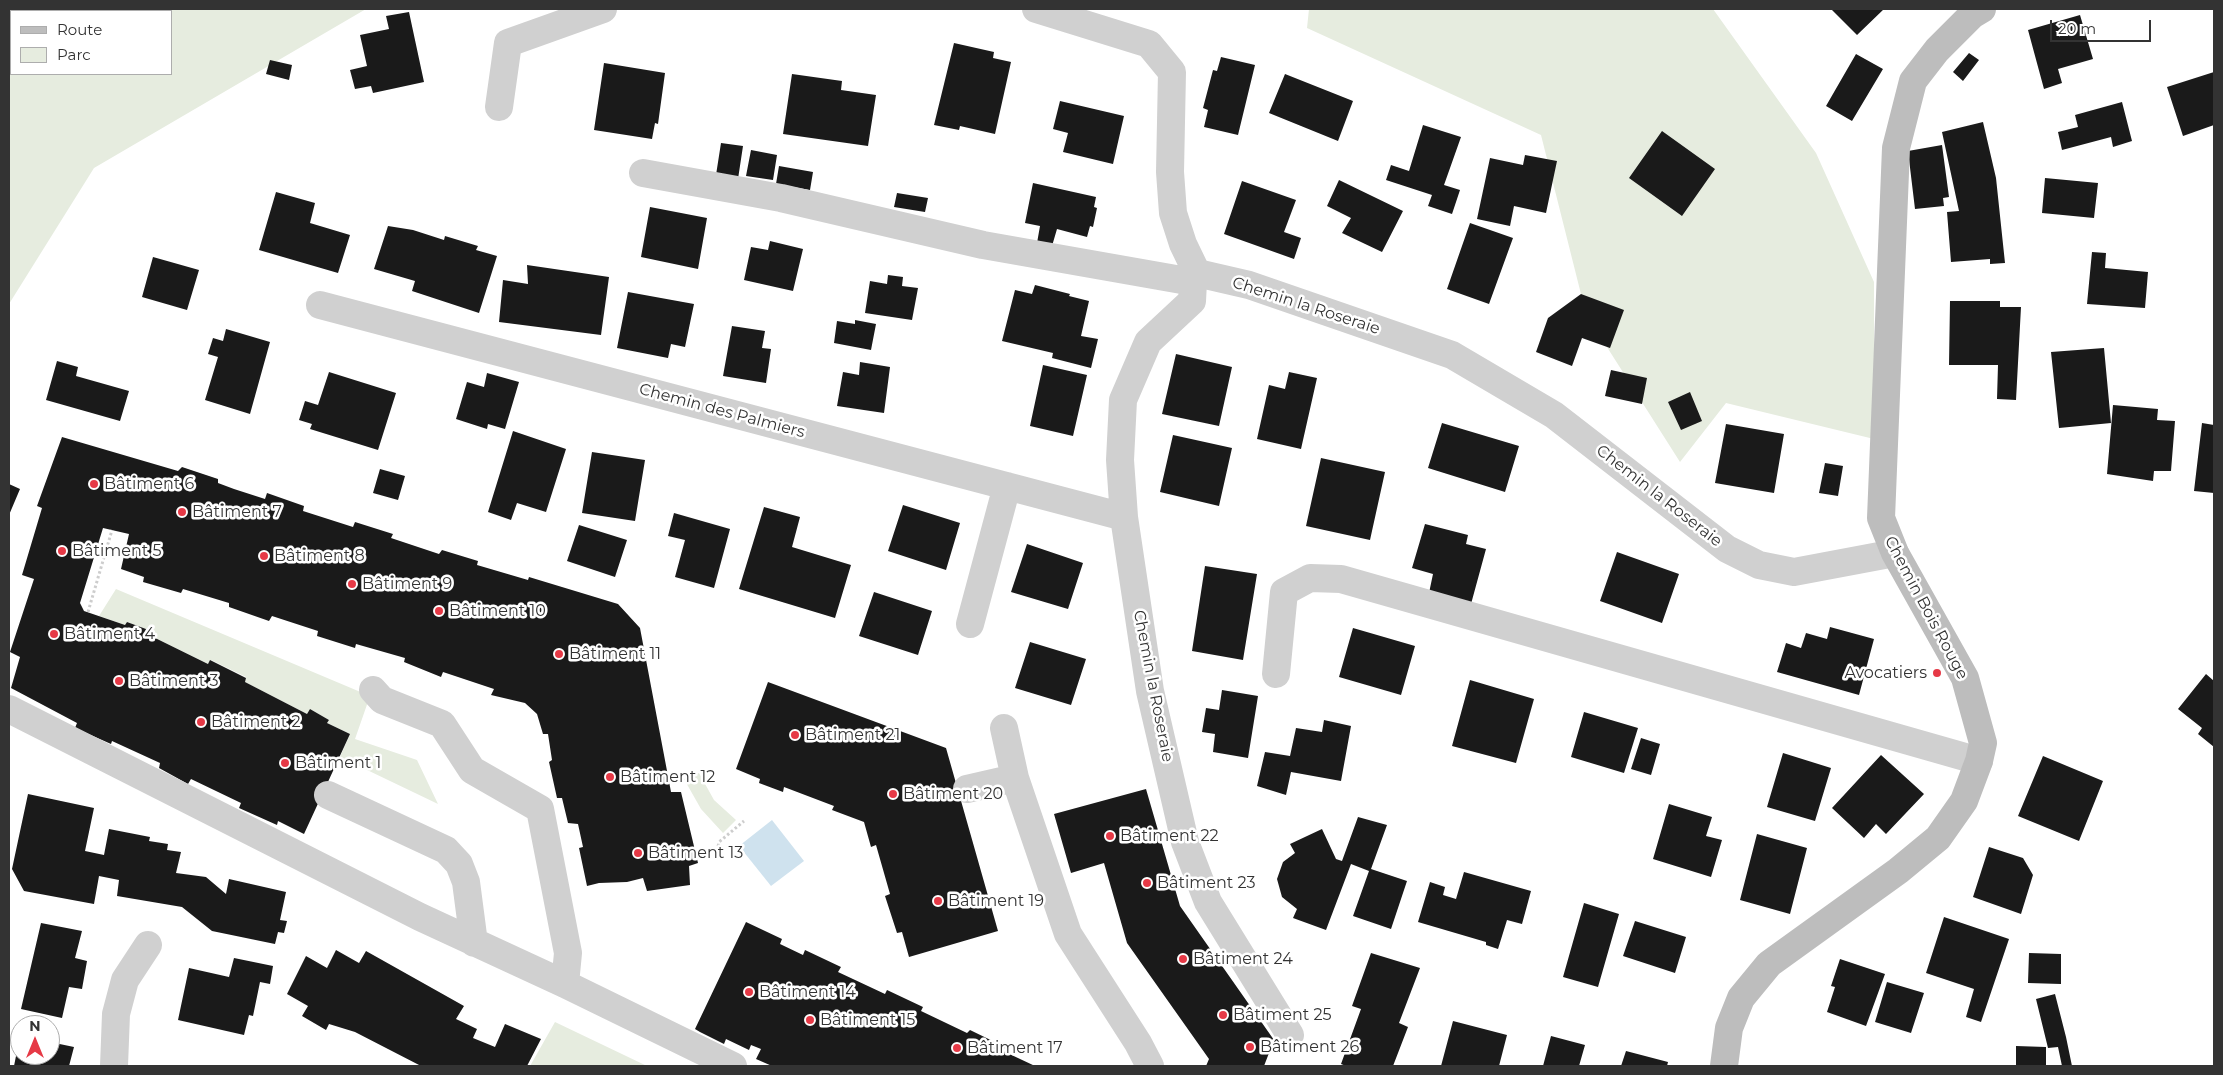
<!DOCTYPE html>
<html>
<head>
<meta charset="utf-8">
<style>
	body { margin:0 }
	#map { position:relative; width:2223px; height:1075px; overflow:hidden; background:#fff; font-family:Montserrat,sans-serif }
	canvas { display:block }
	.frame { position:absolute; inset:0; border:10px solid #333; pointer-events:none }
	.legend { position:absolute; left:10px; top:10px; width:162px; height:65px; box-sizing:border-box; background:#fff; border:1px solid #adadad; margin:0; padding:6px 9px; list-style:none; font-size:15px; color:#333 }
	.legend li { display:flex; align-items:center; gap:10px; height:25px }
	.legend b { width:25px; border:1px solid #adadad }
	.north { position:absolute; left:10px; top:1015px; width:50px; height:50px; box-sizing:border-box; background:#fff; border:1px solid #adadad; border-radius:50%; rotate:0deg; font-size:14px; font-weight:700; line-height:20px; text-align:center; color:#333 }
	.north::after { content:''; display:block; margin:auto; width:18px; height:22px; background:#e63946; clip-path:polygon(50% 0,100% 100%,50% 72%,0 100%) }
	.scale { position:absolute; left:2050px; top:20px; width:101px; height:22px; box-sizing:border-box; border:2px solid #333; border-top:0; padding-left:6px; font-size:15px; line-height:18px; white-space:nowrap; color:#333; -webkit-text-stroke:4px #fff; paint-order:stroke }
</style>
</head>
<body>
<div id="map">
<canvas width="2223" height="1075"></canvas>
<div class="frame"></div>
<ul class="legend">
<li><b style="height:6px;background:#bdbdbd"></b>Route</li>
<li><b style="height:14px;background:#e6ecdf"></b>Parc</li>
</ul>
<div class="north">N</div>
<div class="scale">20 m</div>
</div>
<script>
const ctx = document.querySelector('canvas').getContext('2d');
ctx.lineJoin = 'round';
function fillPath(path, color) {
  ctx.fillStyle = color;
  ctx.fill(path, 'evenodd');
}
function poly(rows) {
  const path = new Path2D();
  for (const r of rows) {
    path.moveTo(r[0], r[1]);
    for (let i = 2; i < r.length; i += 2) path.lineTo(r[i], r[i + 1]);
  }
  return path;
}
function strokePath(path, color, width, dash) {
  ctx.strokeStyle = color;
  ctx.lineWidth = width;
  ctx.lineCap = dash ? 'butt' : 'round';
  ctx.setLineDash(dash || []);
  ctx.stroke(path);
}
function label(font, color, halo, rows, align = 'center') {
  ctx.font = font + ' Montserrat,sans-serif';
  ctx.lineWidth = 5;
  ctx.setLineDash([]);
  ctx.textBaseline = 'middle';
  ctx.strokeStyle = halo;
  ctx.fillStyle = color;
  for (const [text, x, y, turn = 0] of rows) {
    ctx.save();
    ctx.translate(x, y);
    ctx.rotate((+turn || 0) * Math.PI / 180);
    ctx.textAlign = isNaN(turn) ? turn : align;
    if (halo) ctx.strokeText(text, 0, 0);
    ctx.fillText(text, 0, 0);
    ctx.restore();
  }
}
const green = poly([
	[9,9,366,9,94,168,9,304],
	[11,11,171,11,171,74,11,74],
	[1309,9,1713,9,1816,153,1874,282,1874,439,1726,403,1680,462,1586,314,1541,135,1307,28],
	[116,589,370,696,355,739,417,760,438,804,340,757,350,734,327,723,329,720,310,709,307,714,245,682,246,677,211,660,208,664,145,633,146,629,127,622,125,625,99,616],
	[699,773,714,800,736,820,723,833,701,809,684,779],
	[555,1022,647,1066,530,1066]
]);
const water = poly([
	[772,820,804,861,771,886,739,846]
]);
const building = poly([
	[1831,9,1884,9,1857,35],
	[409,12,424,82,373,93,371,86,355,89,350,70,367,66,360,35,389,29,386,16],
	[2080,15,2093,59,2058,69,2062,83,2044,89,2028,30],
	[954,43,994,52,993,58,1011,62,995,134,960,126,959,130,934,125],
	[1969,53,1979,60,1963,81,1953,72],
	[1856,54,1883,69,1852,121,1826,106],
	[1221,57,1255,65,1238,135,1204,127,1208,110,1203,108,1213,70,1217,71],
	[270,60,292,65,289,80,266,74],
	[604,63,665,73,658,124,655,123,652,139,594,130],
	[2214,72,2214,125,2183,136,2167,87],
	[792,74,842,81,841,90,876,95,868,146,783,134],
	[1285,74,1353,101,1338,141,1269,113],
	[1060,101,1124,116,1113,164,1063,152,1068,133,1053,129],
	[2122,102,2132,141,2113,147,2111,137,2062,150,2058,132,2078,127,2075,115],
	[1983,122,1996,178,2005,263,1990,264,1990,259,1951,262,1947,212,1959,211,1942,132],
	[1423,125,1461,137,1444,185,1460,190,1452,214,1428,206,1432,195,1386,180,1391,165,1409,171],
	[1662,131,1715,169,1682,216,1629,178],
	[721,143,743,146,738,179,716,175],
	[1942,145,1949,197,1943,198,1944,206,1915,209,1908,151],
	[751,150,777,155,773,180,746,176],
	[1525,155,1557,161,1546,213,1514,206,1510,226,1477,219,1490,158,1523,165],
	[779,166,813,172,810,190,776,184],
	[2045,178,2098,183,2094,218,2042,213],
	[1339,180,1403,211,1382,252,1342,233,1351,218,1327,206],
	[1242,181,1296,200,1284,232,1301,238,1294,259,1224,234],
	[1033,183,1096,197,1094,207,1097,208,1093,227,1090,226,1087,237,1057,229,1052,246,1037,243,1040,226,1025,223],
	[276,192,315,203,310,223,350,235,338,273,259,250],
	[897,193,928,198,925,212,894,207],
	[650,207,707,218,698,269,641,257],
	[1470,223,1513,238,1489,304,1447,289],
	[388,226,413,230,444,240,445,236,478,246,476,250,497,256,479,313,412,291,415,281,374,269],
	[770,241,803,249,793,291,744,280,751,247,768,250],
	[2092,252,2106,253,2105,268,2148,272,2145,308,2087,304],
	[153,257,199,270,187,310,142,297],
	[527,265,609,277,601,335,499,322,503,280,528,284],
	[888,275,903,277,902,286,918,288,912,320,865,313,870,281,887,284],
	[1035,285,1070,294,1069,296,1089,301,1081,336,1098,339,1091,368,1052,358,1053,353,1002,341,1015,290,1032,294],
	[628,292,694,304,685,347,671,344,668,358,617,348],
	[1581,294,1624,310,1610,348,1582,338,1572,366,1536,352,1548,318],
	[1950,301,2000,301,2000,307,2021,307,2016,400,1997,399,1998,365,1949,365],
	[855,320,876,324,871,350,834,343,837,321,855,324],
	[732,326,765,331,762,348,771,349,766,383,723,376],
	[226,329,270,342,250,414,205,400,218,357,208,354,213,338,223,341],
	[2104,348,2111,423,2059,428,2051,352],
	[1176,354,1232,367,1219,426,1162,414],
	[57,361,78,367,76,376,129,391,120,421,46,400],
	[860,362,890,367,884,413,837,406,843,372,859,375],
	[1043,365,1087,375,1073,436,1030,426],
	[1611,370,1647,378,1642,404,1605,396],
	[329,372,396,393,378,450,310,429,312,424,299,420,305,401,318,405],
	[1289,372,1317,378,1301,449,1257,439,1269,385,1285,389],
	[487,373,519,382,505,429,488,424,487,429,456,419,467,382,484,387],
	[1690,392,1702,421,1681,430,1668,402],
	[2113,405,2158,409,2157,420,2175,421,2171,471,2154,471,2153,481,2107,474],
	[1442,423,1519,446,1505,492,1428,468],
	[2202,423,2214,425,2214,493,2194,491],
	[1726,424,1784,434,1774,493,1715,483],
	[513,431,566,449,546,512,517,503,511,520,488,512],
	[1173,435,1232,448,1219,506,1160,492],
	[62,437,178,471,182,467,218,479,218,483,234,489,265,499,267,493,304,506,303,511,353,527,355,522,393,534,391,538,439,554,442,550,478,561,477,565,528,580,529,577,618,604,640,628,671,792,681,792,698,863,689,866,690,885,647,891,643,878,627,882,599,883,587,886,579,848,583,847,578,824,568,823,562,798,557,798,549,762,552,760,548,734,543,734,537,714,525,703,491,695,494,689,443,672,441,677,404,662,405,658,356,644,355,648,317,636,318,631,272,616,269,621,229,607,229,603,183,589,181,593,143,582,144,577,121,569,129,534,103,528,80,603,84,611,125,625,127,622,146,629,145,633,208,664,210,660,246,678,245,682,307,714,310,709,329,720,327,723,350,734,304,834,278,821,277,825,239,808,241,803,191,779,188,784,159,768,160,763,112,741,111,744,75,728,77,723,11,688,20,657,10,652,34,579,22,575,42,508,37,506],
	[592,452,645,460,635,521,582,513],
	[1321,458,1385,472,1370,540,1306,526],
	[1825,463,1843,466,1838,496,1819,493],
	[380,469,405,476,398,500,373,493],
	[9,484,20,489,9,515],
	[903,505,960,523,946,570,888,551],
	[764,507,800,517,792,547,851,565,835,618,739,589],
	[674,513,730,529,714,588,675,577,685,540,668,536],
	[1425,524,1468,535,1466,544,1486,549,1471,604,1429,593,1433,574,1412,568],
	[579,525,627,540,615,577,567,561],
	[1027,544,1083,563,1068,609,1011,592],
	[1617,552,1679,574,1662,623,1600,601],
	[1205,566,1257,574,1243,660,1192,651],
	[874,592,932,611,918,655,859,636],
	[1830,627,1874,639,1859,695,1777,672,1786,643,1801,648,1806,633,1827,639],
	[1353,628,1415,646,1401,695,1339,677],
	[1030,642,1086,659,1071,705,1015,688],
	[2206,674,2214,681,2214,747,2198,734,2202,728,2178,709],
	[1470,680,1534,699,1516,763,1452,746],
	[768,682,946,748,998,931,909,957,902,932,897,933,885,896,890,894,876,845,871,847,864,822,832,810,834,806,784,787,783,792,759,783,760,779,736,769],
	[1222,690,1258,696,1248,758,1213,752,1215,734,1202,732,1206,708,1219,710],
	[1584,712,1638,728,1624,773,1571,757],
	[1324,720,1351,726,1341,781,1291,772,1286,795,1257,786,1265,752,1290,756,1296,728,1322,732],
	[1641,738,1660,744,1651,775,1631,769],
	[1783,753,1831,768,1815,821,1767,807],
	[1881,755,1924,794,1886,834,1876,824,1864,838,1832,808],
	[2043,756,2103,781,2079,841,2018,816],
	[1146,789,1180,906,1274,1040,1264,1066,1206,1066,1209,1059,1127,943,1104,863,1071,873,1054,814],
	[28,794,94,808,85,851,104,855,109,829,150,837,149,841,168,844,167,850,181,852,176,873,206,877,226,894,229,879,286,892,280,920,287,921,284,933,278,932,275,944,212,931,182,907,117,896,119,880,99,876,94,904,24,891,12,869],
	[1669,804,1712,817,1706,836,1722,840,1711,877,1653,859],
	[1358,817,1387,825,1371,869,1407,881,1391,929,1353,916,1369,871,1351,864,1326,930,1293,918,1297,909,1282,897,1277,879,1283,862,1295,853,1290,844,1322,829,1336,859,1342,861],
	[1757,834,1807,848,1790,914,1740,900],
	[1989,847,2023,858,2033,875,2021,914,1973,897],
	[1464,872,1531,891,1522,924,1507,920,1498,949,1486,945,1486,942,1418,922,1430,882,1445,887,1443,895,1456,899],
	[1584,903,1619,914,1598,987,1563,977],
	[1944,917,2009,939,1981,1022,1966,1017,1974,989,1926,973],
	[1635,921,1686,937,1675,973,1623,956],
	[746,922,782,939,780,944,803,955,805,950,841,967,838,972,885,994,887,990,923,1007,921,1011,967,1033,970,1030,1005,1047,1003,1051,1035,1066,772,1066,756,1059,761,1049,751,1045,749,1050,726,1039,724,1044,700,1032,695,1029],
	[41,923,82,931,75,958,87,961,82,989,69,987,62,1018,21,1009],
	[336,950,359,963,366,951,464,1006,456,1019,477,1029,473,1038,495,1047,505,1024,541,1039,527,1066,421,1066,355,1032,329,1024,326,1030,302,1016,308,1006,287,994,306,956,327,968],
	[1371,953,1420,968,1399,1023,1408,1027,1393,1066,1346,1066,1341,1064,1361,1009,1352,1006],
	[2029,953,2061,954,2061,984,2028,983],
	[234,958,273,966,270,984,260,982,253,1016,249,1015,244,1035,178,1020,189,968,229,977],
	[1840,959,1885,974,1866,1026,1827,1012,1835,987,1831,986],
	[1887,982,1924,993,1911,1033,1875,1022],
	[2055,994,2066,1037,2072,1066,2062,1066,2058,1047,2048,1048,2036,999],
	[1453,1021,1507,1035,1499,1066,1441,1066],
	[1551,1036,1585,1045,1579,1066,1543,1066],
	[19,1041,20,1055,50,1055,50,1042,74,1047,69,1066,14,1066],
	[2016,1046,2046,1047,2046,1065,2016,1066],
	[1626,1051,1668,1062,1667,1066,1621,1066]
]);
const path = poly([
	[88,612,112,530],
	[716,856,719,842,744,821]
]);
const street = poly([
	[1036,9,1149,44,1172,72,1170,172,1173,213,1183,244,1197,273],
	[499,107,508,43,603,9],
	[643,173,781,198,983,245,1193,282],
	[1197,273,1193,282,1192,301,1148,342,1123,400,1120,460,1124,517,1150,691,1185,842,1208,902,1290,1035],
	[1197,273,1249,285,1452,355,1554,415,1727,549,1759,565,1794,572,1895,553],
	[320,305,1124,517],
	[970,624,1007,486],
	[1276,674,1284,592,1310,578,1341,579,1979,761],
	[373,690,382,700,442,724,472,770,540,809,568,953,565,984],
	[9,709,420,917,565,984,733,1066],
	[1004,728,1015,778,1068,934,1138,1043,1150,1066],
	[967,789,1015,778],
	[328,795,446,850,459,864,466,882,474,943],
	[114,1066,116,1014,125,980,148,945]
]);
const secondary = poly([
	[1724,1066,1729,1028,1741,998,1769,964,1898,871,1938,838,1964,801,1979,761,1983,743,1965,678,1895,553,1881,518,1896,148,1913,81,1937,50,1972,15,1982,9]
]);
const markers = [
	[94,484,5,"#e63946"],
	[182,512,5,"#e63946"],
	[62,551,5,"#e63946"],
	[264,556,5,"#e63946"],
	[352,584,5,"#e63946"],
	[439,611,5,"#e63946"],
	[54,634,5,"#e63946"],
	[559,654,5,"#e63946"],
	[1937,673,5,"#e63946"],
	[119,681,5,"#e63946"],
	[201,722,5,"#e63946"],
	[795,735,5,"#e63946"],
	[285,763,5,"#e63946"],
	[610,777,5,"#e63946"],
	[893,794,5,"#e63946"],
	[1110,836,5,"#e63946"],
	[638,853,5,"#e63946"],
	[1147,883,5,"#e63946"],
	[938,901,5,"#e63946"],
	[1183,959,5,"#e63946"],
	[749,992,5,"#e63946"],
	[1223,1015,5,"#e63946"],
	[810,1020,5,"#e63946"],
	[1250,1047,5,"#e63946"],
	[957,1048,5,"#e63946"]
];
const streetNames = [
	["Chemin la Roseraie",1306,306,18],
	["Chemin des Palmiers",722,411,15],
	["Chemin la Roseraie",1659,496,38],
	["Chemin Bois Rouge",1926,608,62],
	["Chemin la Roseraie",1153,686,79]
];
const poiNames = [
	["Bâtiment 6",104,484],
	["Bâtiment 7",192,512],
	["Bâtiment 5",72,551],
	["Bâtiment 8",274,556],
	["Bâtiment 9",362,584],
	["Bâtiment 10",449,611],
	["Bâtiment 4",64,634],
	["Bâtiment 11",569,654],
	["Avocatiers",1927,673,"right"],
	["Bâtiment 3",129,681],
	["Bâtiment 2",211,722],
	["Bâtiment 21",805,735],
	["Bâtiment 1",295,763],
	["Bâtiment 12",620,777],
	["Bâtiment 20",903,794],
	["Bâtiment 22",1120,836],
	["Bâtiment 13",648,853],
	["Bâtiment 23",1157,883],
	["Bâtiment 19",948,901],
	["Bâtiment 24",1193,959],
	["Bâtiment 14",759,992],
	["Bâtiment 25",1233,1015],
	["Bâtiment 15",820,1020],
	["Bâtiment 26",1260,1047],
	["Bâtiment 17",967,1048]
];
fillPath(green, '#e6ecdf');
fillPath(water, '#cfe2ee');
fillPath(building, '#1a1a1a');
strokePath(path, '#cdcdcd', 3, [2.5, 2.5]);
strokePath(street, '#d0d0d0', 28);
strokePath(secondary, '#bdbdbd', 28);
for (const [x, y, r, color] of markers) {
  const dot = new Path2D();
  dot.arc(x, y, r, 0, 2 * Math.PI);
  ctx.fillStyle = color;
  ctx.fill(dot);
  strokePath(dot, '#fff', 2);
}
label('16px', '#333', '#fff', streetNames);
label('16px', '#333', '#fff', poiNames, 'left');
</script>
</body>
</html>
